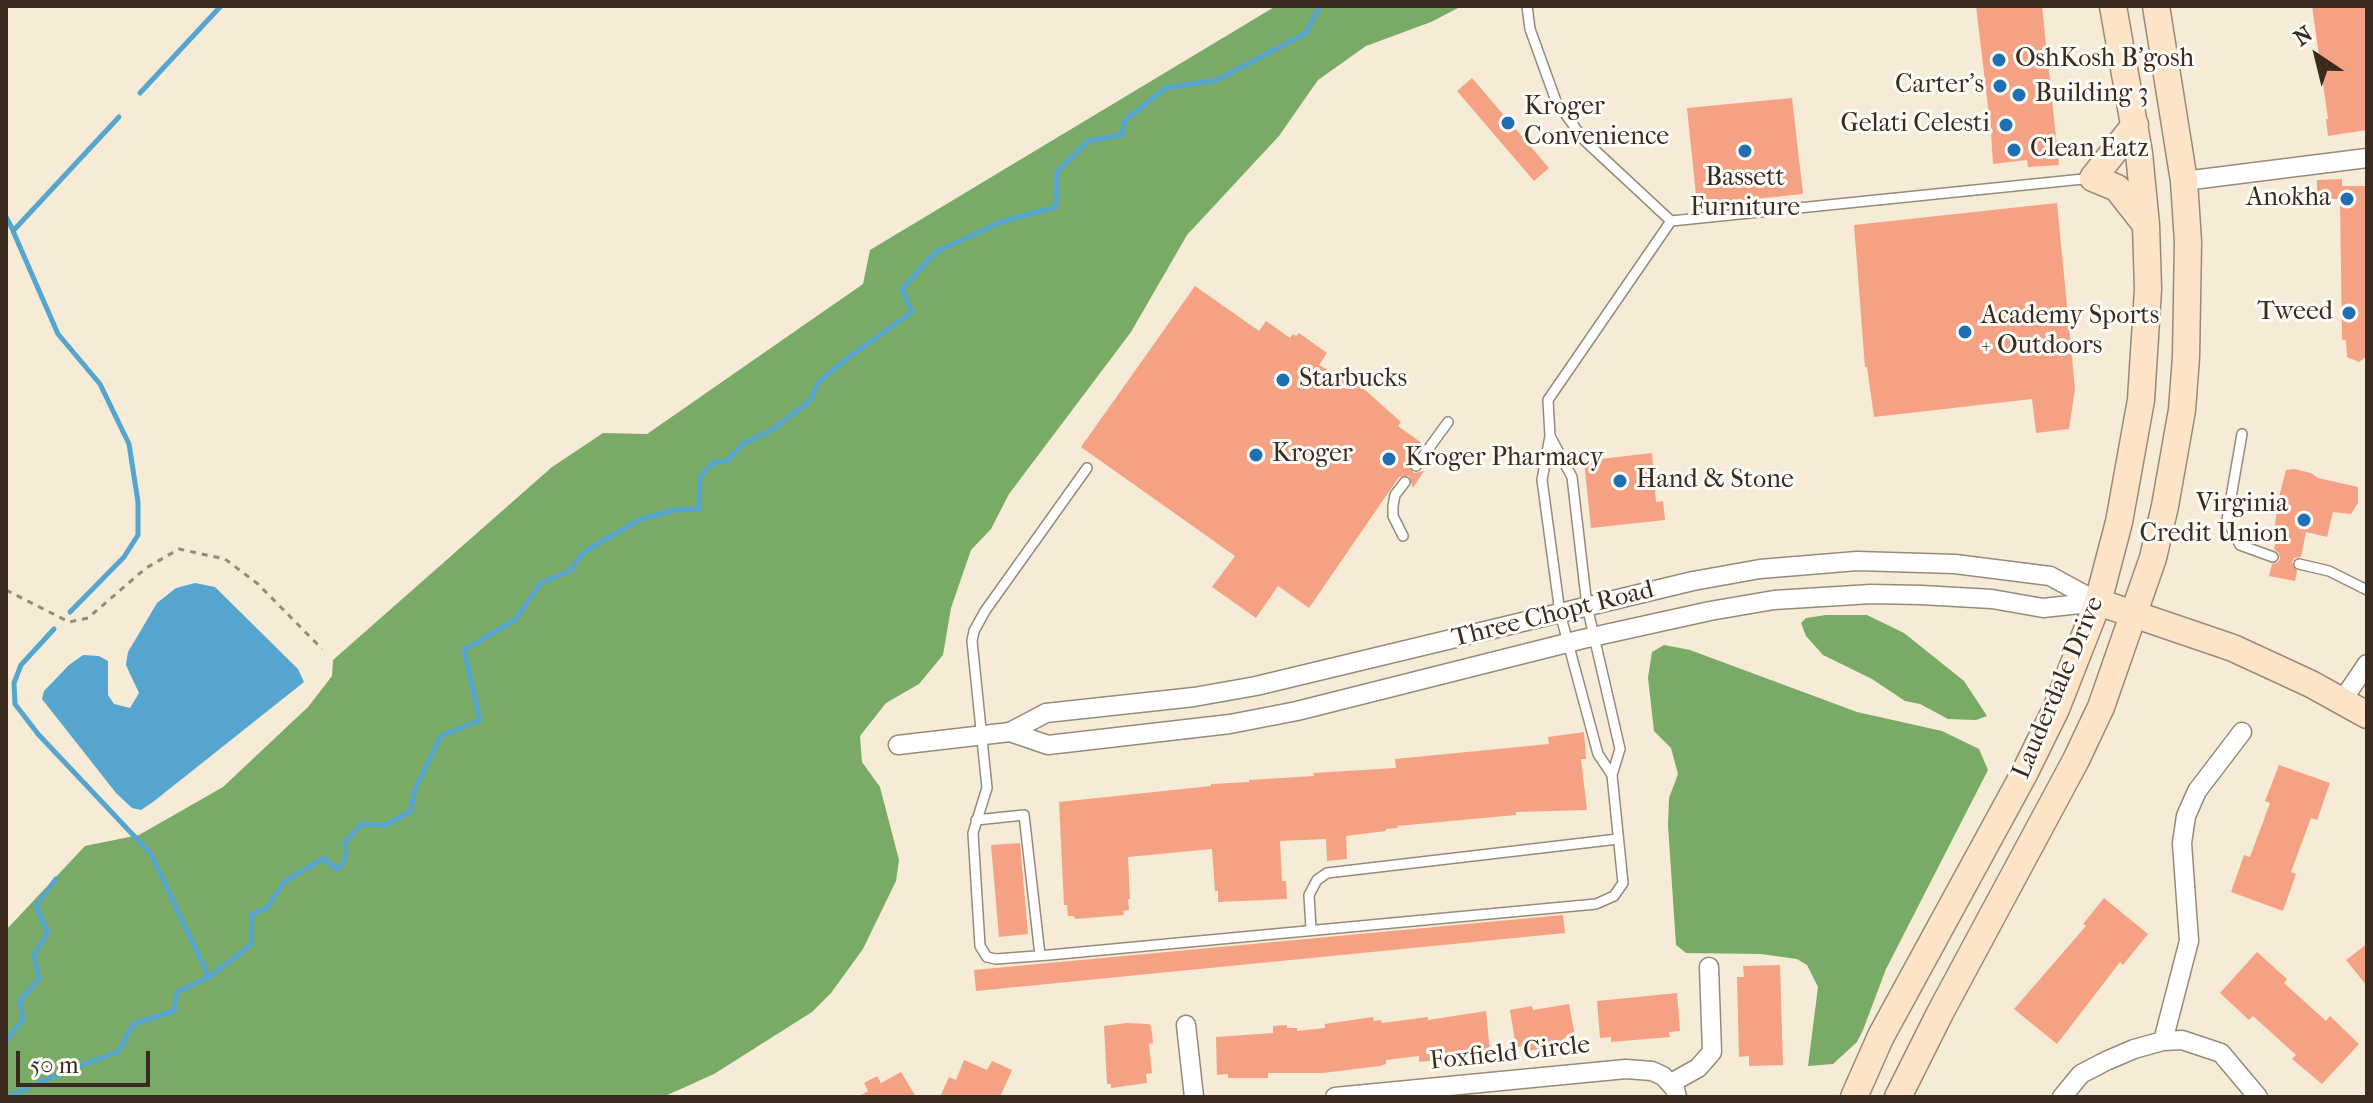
<!DOCTYPE html>
<html>
<head>
<meta charset="utf-8">
<style>
	body { margin:0 }
	#map { position:relative; width:2373px; height:1103px; overflow:hidden; background:#f6ebd6; font-family:"IM FELL French Canon",serif }
	canvas { display:block }
	.frame { position:absolute; inset:0; border:8px solid #3b2a1e; pointer-events:none }
	.north { position:absolute; left:2277px; top:16px; width:80px; height:80px; -webkit-text-stroke:6px #fdfcf7; paint-order:stroke; rotate:325deg; font-size:22px; font-weight:700; line-height:32px; text-align:center; color:#3b2a1e }
	.north::after { content:''; display:block; margin:auto; width:28px; height:36px; background:#3b2a1e; clip-path:polygon(50% 0,100% 100%,50% 72%,0 100%) }
	.scale { position:absolute; left:16px; top:1051px; width:134px; height:36px; box-sizing:border-box; border:4px solid #3b2a1e; border-top:0; padding-left:10px; font-size:24px; line-height:28px; white-space:nowrap; color:#3b2a1e; -webkit-text-stroke:6px #fdfcf7; paint-order:stroke }
</style>
</head>
<body>
<div id="map">
<canvas width="2373" height="1103"></canvas>
<div class="frame"></div>
<div class="north">N</div>
<div class="scale">50 m</div>
</div>
<script>
const ctx = document.querySelector('canvas').getContext('2d');
ctx.lineJoin = 'round';
function fillPath(path, color) {
  ctx.fillStyle = color;
  ctx.fill(path, 'evenodd');
}
function poly(rows) {
  const path = new Path2D();
  for (const r of rows) {
    path.moveTo(r[0], r[1]);
    for (let i = 2; i < r.length; i += 2) path.lineTo(r[i], r[i + 1]);
  }
  return path;
}
function strokePath(path, color, width, dash) {
  ctx.strokeStyle = color;
  ctx.lineWidth = width;
  ctx.lineCap = dash ? 'butt' : 'round';
  ctx.setLineDash(dash || []);
  ctx.stroke(path);
}
function label(font, color, halo, rows, align = 'center') {
  ctx.font = font + ' "IM FELL French Canon",serif';
  ctx.lineWidth = 6;
  ctx.setLineDash([]);
  ctx.textBaseline = 'middle';
  ctx.strokeStyle = halo;
  ctx.fillStyle = color;
  for (const [text, x, y, turn = 0] of rows) {
    ctx.save();
    ctx.translate(x, y);
    ctx.rotate((+turn || 0) * Math.PI / 180);
    ctx.textAlign = isNaN(turn) ? turn : align;
    if (halo) ctx.strokeText(text, 0, 0);
    ctx.fillText(text, 0, 0);
    ctx.restore();
  }
}
const forest = poly([
	[1276,6,1462,6,1431,22,1366,46,1318,80,1279,136,1187,235,1131,332,1009,494,991,529,971,550,951,608,943,655,919,684,886,703,860,736,862,762,880,787,899,860,896,881,863,949,831,993,812,1012,714,1074,663,1097,6,1097,6,930,85,846,139,835,223,787,308,707,332,676,333,660,552,467,603,433,647,434,863,284,870,250],
	[1826,615,1867,615,1904,633,1964,681,1987,716,1976,720,1948,719,1920,704,1905,701,1872,679,1823,655,1806,636,1801,623,1806,618],
	[1664,645,1690,650,1857,712,1942,731,1979,749,1988,770,1886,969,1863,1030,1857,1042,1833,1064,1808,1066,1818,987,1807,965,1797,959,1761,954,1686,953,1676,945,1668,825,1669,798,1678,774,1671,748,1654,731,1648,678,1652,652]
]);
const water = poly([
	[195,583,215,587,298,669,304,682,153,802,141,810,132,808,116,793,42,699,44,691,69,665,83,655,99,656,108,661,108,695,114,704,130,708,139,693,126,665,128,652,157,603,176,588]
]);
const stream = poly([
	[140,93,221,6],
	[6,217,13,230],
	[70,612,124,557,138,535,138,502,129,444,100,384,58,334,13,231,119,117],
	[54,629,21,665,14,683,15,704,38,734,151,854,209,977],
	[6,1041,23,1019,20,1001,39,979,34,955,48,933,36,906,56,879],
	[7,1097,71,1069,118,1052,133,1024,174,1011,177,992,209,977,251,945,252,914,267,908,284,882,324,858,337,870,346,858,345,842,362,824,386,825,411,811,415,789,441,736,480,720,464,650,515,620,541,583,571,570,584,552,639,520,674,510,699,509,700,477,713,463,727,461,743,444,772,430,809,402,819,382,845,360,912,312,902,289,936,252,1001,222,1056,207,1057,172,1088,141,1122,135,1125,120,1166,88,1217,80,1306,33,1320,6]
]);
const building = poly([
	[1976,6,2042,6,2059,165,2028,167,2027,160,1993,164,1991,132],
	[2312,6,2367,6,2367,130,2328,136,2326,119,2328,119],
	[1472,78,1549,168,1534,181,1457,91],
	[1792,98,1803,194,1697,205,1687,108],
	[2342,179,2342,186,2367,186,2367,356,2359,362,2347,357,2346,340,2342,340,2340,199,2317,199,2317,180],
	[2057,203,2075,389,2069,429,2036,433,2032,399,1874,417,1867,367,1865,367,1854,225],
	[1195,286,1259,331,1266,321,1290,338,1293,334,1296,336,1299,333,1327,353,1319,365,1365,390,1401,422,1398,426,1423,444,1409,466,1414,473,1424,471,1413,488,1409,476,1399,477,1309,608,1278,586,1256,618,1212,587,1235,556,1081,447],
	[1652,453,1656,502,1663,501,1665,520,1591,528,1584,461],
	[2294,469,2311,473,2318,478,2358,487,2358,503,2351,514,2333,512,2327,537,2306,532,2301,557,2294,558,2292,563,2297,571,2295,581,2269,576,2272,564,2277,563,2280,559,2279,553,2274,549,2279,527,2275,526,2278,501,2286,470],
	[1584,732,1586,759,1581,759,1587,810,1516,812,1516,815,1397,826,1398,828,1386,829,1386,831,1346,836,1347,859,1327,861,1326,839,1280,841,1282,881,1286,881,1287,899,1218,902,1218,891,1215,891,1212,849,1128,857,1130,899,1128,899,1129,910,1123,911,1124,915,1075,919,1074,916,1068,916,1067,905,1064,905,1059,802,1211,786,1211,784,1249,782,1249,780,1314,776,1313,773,1396,768,1395,759,1549,744,1548,737],
	[2279,765,2330,783,2317,820,2311,818,2291,872,2296,874,2283,911,2231,892,2244,855,2250,857,2270,803,2265,801],
	[1020,843,1028,934,999,937,991,845],
	[2104,898,2148,934,2123,965,2120,962,2057,1044,2014,1009,2086,926,2083,924],
	[1563,915,1565,933,976,991,974,970],
	[2367,944,2367,986,2346,960],
	[2257,952,2287,979,2284,983,2326,1021,2330,1016,2359,1044,2322,1084,2292,1059,2296,1055,2253,1016,2249,1020,2220,993],
	[1780,965,1783,1065,1749,1066,1749,1056,1739,1057,1737,977,1744,977,1743,966],
	[1677,993,1680,1031,1669,1032,1670,1037,1611,1042,1611,1037,1600,1038,1597,1001],
	[1569,1004,1575,1036,1564,1038,1566,1047,1525,1051,1524,1046,1516,1047,1510,1010,1532,1006,1533,1010],
	[1486,1011,1490,1052,1479,1053,1480,1055,1419,1062,1419,1056,1386,1060,1386,1064,1380,1066,1323,1073,1268,1073,1268,1078,1228,1078,1228,1074,1217,1075,1216,1037,1273,1033,1273,1026,1287,1025,1287,1028,1297,1028,1297,1031,1325,1028,1325,1024,1373,1017,1374,1021,1381,1020,1382,1023,1428,1017,1428,1020],
	[1127,1023,1149,1024,1151,1026,1153,1043,1149,1044,1152,1073,1146,1074,1147,1083,1111,1088,1111,1084,1107,1084,1104,1026],
	[964,1060,987,1070,992,1061,1012,1070,1000,1097,940,1097,949,1077,956,1080],
	[901,1072,916,1097,858,1097,868,1091,864,1083,877,1076,881,1083]
]);
const path = poly([
	[6,590,69,622,88,618,146,568,179,549,225,559,258,584,322,649]
]);
const lane = poly([
	[1527,6,1530,29,1556,101,1584,140,1671,221],
	[2242,434,2227,520,2240,545,2273,557],
	[1550,436,1572,477,1587,606,1620,749,1612,775,1598,754,1560,613,1542,480,1550,436,1548,400,1671,221,2093,178],
	[1416,466,1448,422],
	[1087,468,985,611,974,631,972,641,987,788,973,833,980,946,987,957,996,959,1049,955,1596,904,1614,896,1623,883,1612,775],
	[1403,536,1393,516,1393,506,1395,495,1405,482],
	[2299,564,2329,571,2367,590],
	[976,820,1024,815,1040,955],
	[1311,929,1309,895,1317,880,1327,873,1618,839]
]);
const street = poly([
	[2184,181,2367,158],
	[2342,701,2367,664],
	[1010,732,1048,745,1230,724,1297,711,1583,639,1710,611,1774,600,1871,594,1921,595,1992,599,2043,608,2098,602],
	[898,745,1010,732,1046,713,1194,697,1256,686,1693,581,1760,569,1857,561,1955,564,2050,576,2098,602],
	[1186,1025,1194,1097],
	[2163,1041,2189,941,2182,843,2186,816,2197,791,2242,732],
	[1671,1083,1698,1068,1712,1052,1709,967],
	[1335,1097,1626,1069,1652,1071,1663,1076,1675,1089,1677,1097],
	[2062,1097,2081,1074,2106,1061,2134,1049,2163,1041,2182,1040,2221,1053,2258,1097]
]);
const secondary = poly([
	[2135,125,2093,178,2117,188,2146,225],
	[2098,602,2233,648,2311,684,2367,715],
	[1854,1097,1881,1036,2024,774,2056,709,2098,602,2119,522,2141,400,2148,289,2146,225,2139,153,2113,6],
	[1898,1097,1940,1013,2076,760,2101,707,2153,558,2165,506,2182,410,2186,357,2188,242,2184,181,2156,6]
]);
const markers = [
	[1999,60,8,"#1f6fb2"],
	[2000,86,8,"#1f6fb2"],
	[2019,95,8,"#1f6fb2"],
	[1508,123,8,"#1f6fb2"],
	[2006,125,8,"#1f6fb2"],
	[2014,150,8,"#1f6fb2"],
	[1745,151,8,"#1f6fb2"],
	[2347,199,8,"#1f6fb2"],
	[2349,313,8,"#1f6fb2"],
	[1965,332,8,"#1f6fb2"],
	[1283,380,8,"#1f6fb2"],
	[1256,455,8,"#1f6fb2"],
	[1389,459,8,"#1f6fb2"],
	[1620,481,8,"#1f6fb2"],
	[2304,520,8,"#1f6fb2"]
];
const poiNames = [
	["OshKosh B'gosh",2015,60],
	["Carter's",1984,86,"right"],
	["Building 3",2035,95],
	["Kroger",1524,108],
	["Convenience",1524,138],
	["Gelati Celesti",1990,125,"right"],
	["Clean Eatz",2030,150],
	["Bassett",1745,179,"center"],
	["Furniture",1745,209,"center"],
	["Anokha",2331,199,"right"],
	["Tweed",2333,313,"right"],
	["Academy Sports",1981,317],
	["+ Outdoors",1981,347],
	["Starbucks",1299,380],
	["Kroger",1272,455],
	["Kroger Pharmacy",1405,459],
	["Hand & Stone",1636,481],
	["Virginia",2288,505,"right"],
	["Credit Union",2288,535,"right"]
];
const streetNames = [
	["Three Chopt Road",1553,615,-14],
	["Lauderdale Drive",2059,688,-67],
	["Foxfield Circle",1510,1054,-6]
];
fillPath(forest, '#79ab66');
fillPath(water, '#55a5cf');
strokePath(stream, '#55a5cf', 5);
fillPath(building, '#f4a283');
strokePath(lane, '#988a7a', 12);
strokePath(street, '#988a7a', 21);
strokePath(secondary, '#988a7a', 29);
strokePath(path, '#988a7a', 3, [6, 6]);
strokePath(lane, '#fff', 9);
strokePath(street, '#fff', 18);
strokePath(secondary, '#fee4c6', 26);
for (const [x, y, r, color] of markers) {
  const dot = new Path2D();
  dot.arc(x, y, r, 0, 2 * Math.PI);
  ctx.fillStyle = color;
  ctx.fill(dot);
  strokePath(dot, '#fdfcf7', 3);
}
label('26px', '#3b2a1e', '#fdfcf7', poiNames, 'left');
label('26px', '#3b2a1e', '#fdfcf7', streetNames);
</script>
</body>
</html>
